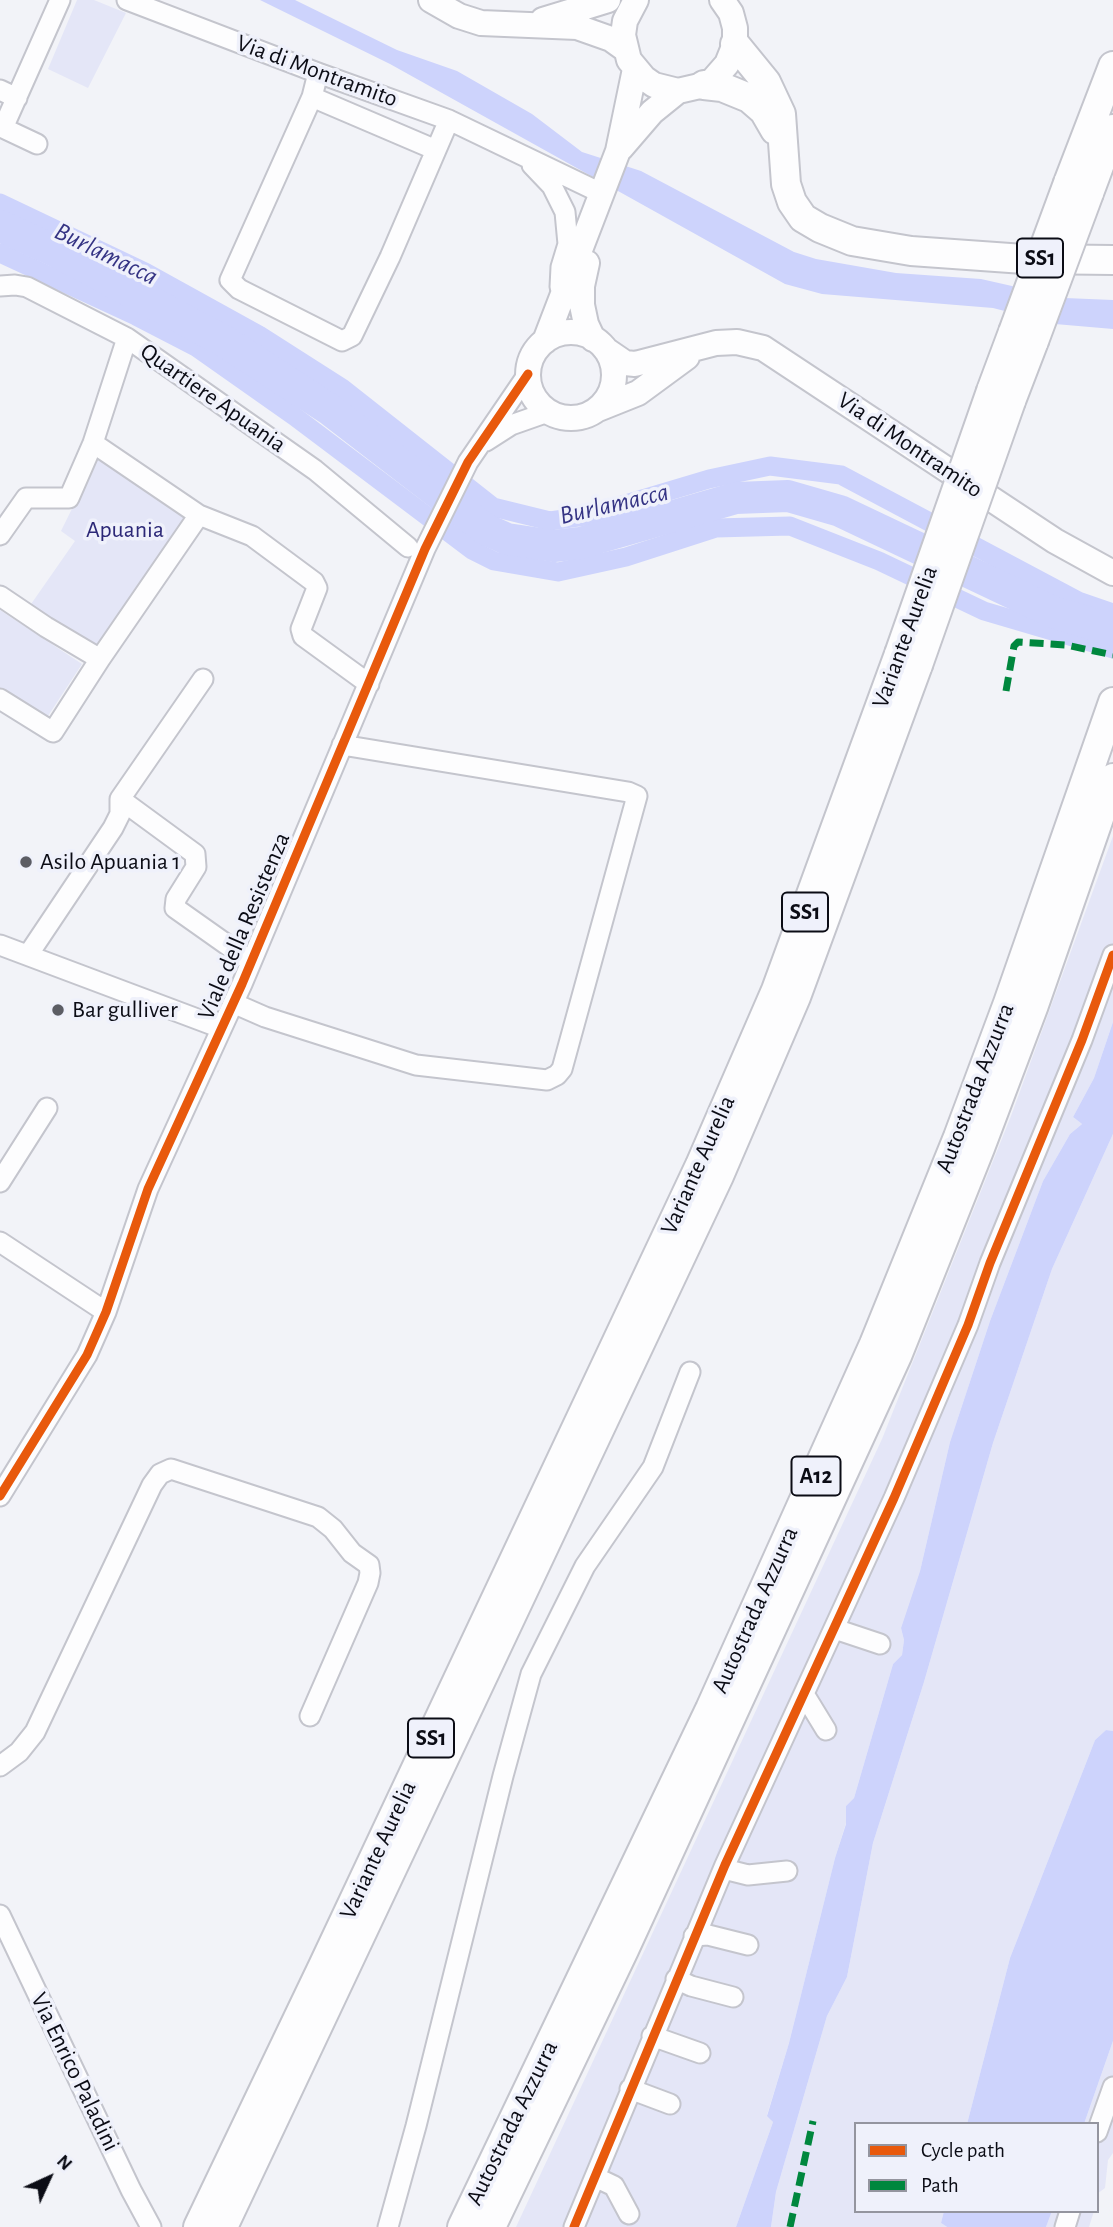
<!DOCTYPE html>
<html>
<head>
<meta charset="utf-8">
<style>
	body { margin:0 }
	#map { position:relative; width:1113px; height:2227px; overflow:hidden; background:#f2f3f8; font-family:"Alegreya Sans",sans-serif }
	canvas { display:block }
	.legend { position:absolute; left:854px; top:2122px; width:245px; height:91px; box-sizing:border-box; background:#eff1fb; border:2px solid #94959f; margin:0; padding:9px 12px; list-style:none; font-size:21px; color:#0b0c15 }
	.legend li { display:flex; align-items:center; gap:14px; height:35px }
	.legend b { width:35px; border:2px solid #94959f }
	.north { position:absolute; left:14px; top:2143px; width:70px; height:70px; -webkit-text-stroke:5px #eff1fb; paint-order:stroke; rotate:45deg; font-size:19px; font-weight:700; line-height:28px; text-align:center; color:#0b0c15 }
	.north::after { content:''; display:block; margin:auto; width:24px; height:32px; background:#0b0c15; clip-path:polygon(50% 0,100% 100%,50% 72%,0 100%) }
</style>
</head>
<body>
<div id="map">
<canvas width="1113" height="2227"></canvas>
<ul class="legend">
<li><b style="height:9px;background:#e8590c"></b>Cycle path</li>
<li><b style="height:9px;background:#00873e"></b>Path</li>
</ul>
<div class="north">N</div>
</div>
<script>
const ctx = document.querySelector('canvas').getContext('2d');
ctx.lineJoin = 'round';
function fillPath(path, color) {
  ctx.fillStyle = color;
  ctx.fill(path, 'evenodd');
}
function poly(rows) {
  const path = new Path2D();
  for (const r of rows) {
    if (r.length === 3) {
      path.moveTo(r[0] + r[2], r[1]);
      path.arc(r[0], r[1], r[2], 0, 2 * Math.PI);
      continue;
    }
    path.moveTo(r[0], r[1]);
    for (let i = 2; i < r.length; i += 2) path.lineTo(r[i], r[i + 1]);
  }
  return path;
}
function strokePath(path, color, width, dash) {
  ctx.strokeStyle = color;
  ctx.lineWidth = width;
  ctx.lineCap = dash ? 'butt' : 'round';
  ctx.setLineDash(dash || []);
  ctx.stroke(path);
}
function label(font, color, halo, rows, align = 'center') {
  ctx.font = font + ' "Alegreya Sans",sans-serif';
  ctx.lineWidth = 7;
  ctx.setLineDash([]);
  ctx.textBaseline = 'middle';
  ctx.strokeStyle = halo;
  ctx.fillStyle = color;
  for (const [text, x, y, turn = 0] of rows) {
    ctx.save();
    ctx.translate(x, y);
    ctx.rotate((+turn || 0) * Math.PI / 180);
    ctx.textAlign = isNaN(turn) ? turn : align;
    if (halo) ctx.strokeText(text, 0, 0);
    ctx.fillText(text, 0, 0);
    ctx.restore();
  }
}
const green = poly([
	[77,0,94,0,126,13,88,88,48,69],
	[99,454,199,515,100,659,29,607,75,541,61,531],
	[0,610,82,664,46,719,0,688],
	[1113,836,1113,1022,1094,1078,1073,1117,1082,1124,1070,1134,1043,1181,990,1321,950,1442,920,1571,901,1628,904,1640,902,1655,893,1664,854,1798,846,1806,846,1823,835,1858,789,2043,767,2115,773,2122,736,2227,516,2227,882,1439,1011,1116],
	[1113,1134,1113,1731,1106,1730,1095,1740,1010,1958,967,2124,856,2124,856,2211,944,2211,941,2223,947,2227,771,2227,776,2192,827,2016,847,1977,873,1843,924,1682,993,1443,1052,1269],
	[1113,2041,1113,2153,1108,2160,1105,2188,1097,2194,1097,2124,1084,2124],
	[1052,2211,1094,2211,1089,2227,1046,2227]
]);
const water = poly([
	[260,0,295,0,397,50,457,71,532,114,582,152,641,171,794,252,816,259,896,273,981,279,1065,298,1113,300,1113,329,1055,324,993,308,822,294,785,284,390,64],
	[1113,1022,1113,1134,1052,1269,993,1443,924,1682,873,1843,847,1977,827,2016,776,2192,771,2227,736,2227,773,2122,767,2116,789,2043,835,1858,846,1824,846,1806,854,1798,893,1664,902,1655,904,1640,901,1628,920,1571,950,1442,990,1321,1043,1181,1070,1134,1082,1124,1073,1117,1094,1078],
	[1106,1730,1113,1731,1113,2041,1084,2124,967,2124,1010,1958,1095,1740],
	[944,2211,1052,2211,1046,2227,947,2227,941,2223]
]);
const canal = poly([
	[0,203,145,272,259,335,342,388,493,507,550,521,585,516,709,479,770,466,841,475,1078,601,1113,613],
	[0,253,136,316,196,347,294,416,472,550,494,561,558,572,626,557,716,528,790,526,879,561,984,611,1113,649]
]);
const river = poly([
	[0,226,55,251,224,341,329,409,485,529,507,539,554,546,580,543,736,498,788,496,840,511,1053,612,1113,630]
]);
const minor = poly([
	[127,0,318,73,449,120,603,194],
	[318,73,312,97,230,280,239,289,342,341,352,336,390,257,449,120],
	[0,90,17,98],
	[312,97,436,150],
	[37,144,3,128,60,0],
	[532,165,552,186,565,212,568,244,561,267,560,287],
	[0,286,15,285,27,287,127,338,315,470,408,547],
	[486,441,511,425,548,412],
	[93,443,199,515,252,536,314,582,317,588,301,629,303,636,369,684],
	[0,535,26,498,69,498,93,443,127,338],
	[0,596,46,627,100,659],
	[0,699,53,732,100,659,199,515],
	[120,799,195,854,196,867,176,899,175,908,250,961],
	[0,945,221,1028],
	[28,955,113,828,120,814,120,799,203,679],
	[233,1003,265,1017,416,1065,547,1080,557,1075,562,1069,637,796,628,792,342,745],
	[0,1182,47,1108],
	[0,1242,106,1312],
	[0,1496,87,1355,106,1312,148,1189,242,984,425,549,468,462,528,374],
	[835,1629,880,1644],
	[804,1694,826,1730],
	[0,1766,19,1752,35,1732,152,1485,160,1474,171,1469,318,1517,333,1529,352,1553,369,1565,370,1573,368,1583,310,1716],
	[724,1869,748,1875,787,1871],
	[0,1915,131,2190,151,2227],
	[694,1936,708,1935,748,1945],
	[676,1979,691,1986,733,1997],
	[652,2036,700,2053],
	[630,2089,670,2104],
	[1097,2132,1113,2087],
	[595,2177,614,2186,629,2214],
	[388,2227,416,2126,503,1776,531,1674,585,1566,653,1467,690,1372],
	[574,2227,725,1865,894,1498,968,1325,990,1263,1082,1040,1113,955],
	[1065,2227,1070,2211]
]);
const major = poly([
	[431,0,459,16,481,23,577,27,611,39,625,49],
	[636,0,625,21,623,35,629,60,644,78,654,85,678,91,704,85,713,80,727,64,735,44,735,28,731,13,722,0],
	[543,20,608,0],
	[621,148,652,112,678,91],
	[587,263,582,286,582,305,586,324,593,339],
	[571,375,43],
	[545,341,618,151,635,69],
	[606,350,625,363,635,364,716,343,737,342,763,348,1055,541,1113,573],
	[598,409,638,393,687,357]
]);
const highway = poly([
	[735,44,766,82,781,114,786,184,792,202,803,218,820,228,852,241,911,251,1024,259,1113,260],
	[704,85,722,87,749,98,764,111,775,130],
	[1068,183,1113,66],
	[1089,193,1113,129],
	[991,391,1013,332],
	[1011,401,1034,341],
	[198,2227,323,1966,700,1165,776,990,899,654],
	[223,2227,719,1176,796,997,918,665],
	[462,2227,710,1709,874,1344,958,1137,1008,1003,1113,702],
	[491,2227,624,1950,897,1356,980,1148,1034,1005,1113,778]
]);
const highwayBridge = poly([
	[1013,332,1068,183],
	[1034,341,1089,193],
	[899,654,991,391],
	[918,665,1011,401]
]);
const quiet = poly([
	[1006,691,1014,646,1018,642,1066,645,1113,655],
	[790,2227,813,2121]
]);
const cycleway = poly([
	[0,1496,87,1355,106,1312,148,1189,242,984,425,549,468,462,528,374],
	[574,2227,725,1865,894,1498,968,1325,990,1263,1082,1040,1113,955]
]);
const markers = [
	[26,862,7,"#5c5d64"],
	[58,1010,7,"#5c5d64"]
];
const shields = [
	[1040,258,46],
	[805,912,46],
	[816,1476,49],
	[431,1738,46]
];
const shieldNames = [
	["SS1",1040,258],
	["SS1",805,912],
	["A12",816,1476],
	["SS1",431,1738]
];
const streetNames = [
	["Via di Montramito",317,71,20],
	["Quartiere Apuania",213,398,35],
	["Via di Montramito",910,445,34],
	["Variante Aurelia",905,637,-70],
	["Viale della Resistenza",244,926,-67],
	["Autostrada Azzurra",975,1088,-69],
	["Variante Aurelia",698,1165,-66],
	["Autostrada Azzurra",755,1610,-66],
	["Variante Aurelia",378,1850,-65],
	["Via Enrico Paladini",75,2072,64],
	["Autostrada Azzurra",512,2123,-64]
];
const parkNames = [
	["Apuania",125,530]
];
const poiNames = [
	["Asilo Apuania 1",40,862],
	["Bar gulliver",72,1010]
];
const waterNames = [
	["Burlamacca",106,254,26],
	["Burlamacca",614,504,-13]
];
fillPath(green, '#e4e6f7');
fillPath(water, '#cdd3fc');
strokePath(canal, '#cdd3fc', 19);
strokePath(river, '#cdd3fc', 32);
strokePath(minor, '#c4c5cd', 23);
strokePath(major, '#c4c5cd', 28);
strokePath(highway, '#c4c5cd', 32);
strokePath(minor, '#fdfdfe', 19);
strokePath(major, '#fdfdfe', 24);
strokePath(highway, '#fdfdfe', 28);
strokePath(highwayBridge, '#c4c5cd', 32, []);
strokePath(highwayBridge, '#fdfdfe', 28);
strokePath(quiet, '#00873e', 7, [14, 7]);
strokePath(cycleway, '#e8590c', 9);
for (const [x, y, r, color] of markers) {
  const dot = new Path2D();
  dot.arc(x, y, r, 0, 2 * Math.PI);
  ctx.fillStyle = color;
  ctx.fill(dot);
  strokePath(dot, '#eff1fb', 2.5);
}
for (const [x, y, w] of shields) {
  const box = new Path2D();
  box.roundRect(x - w / 2, y - 19.5, w, 39, 5);
  ctx.fillStyle = '#eff1fb';
  ctx.fill(box);
  strokePath(box, '#0b0c15', 2);
}
label('bold 23px', '#0b0c15', null, shieldNames);
label('24px', '#0b0c15', '#eff1fb', streetNames);
label('24px', '#2c2877', '#eff1fb', parkNames);
label('24px', '#0b0c15', '#eff1fb', poiNames, 'left');
label('italic 26px', '#353484', '#eff1fb', waterNames);
</script>
</body>
</html>
